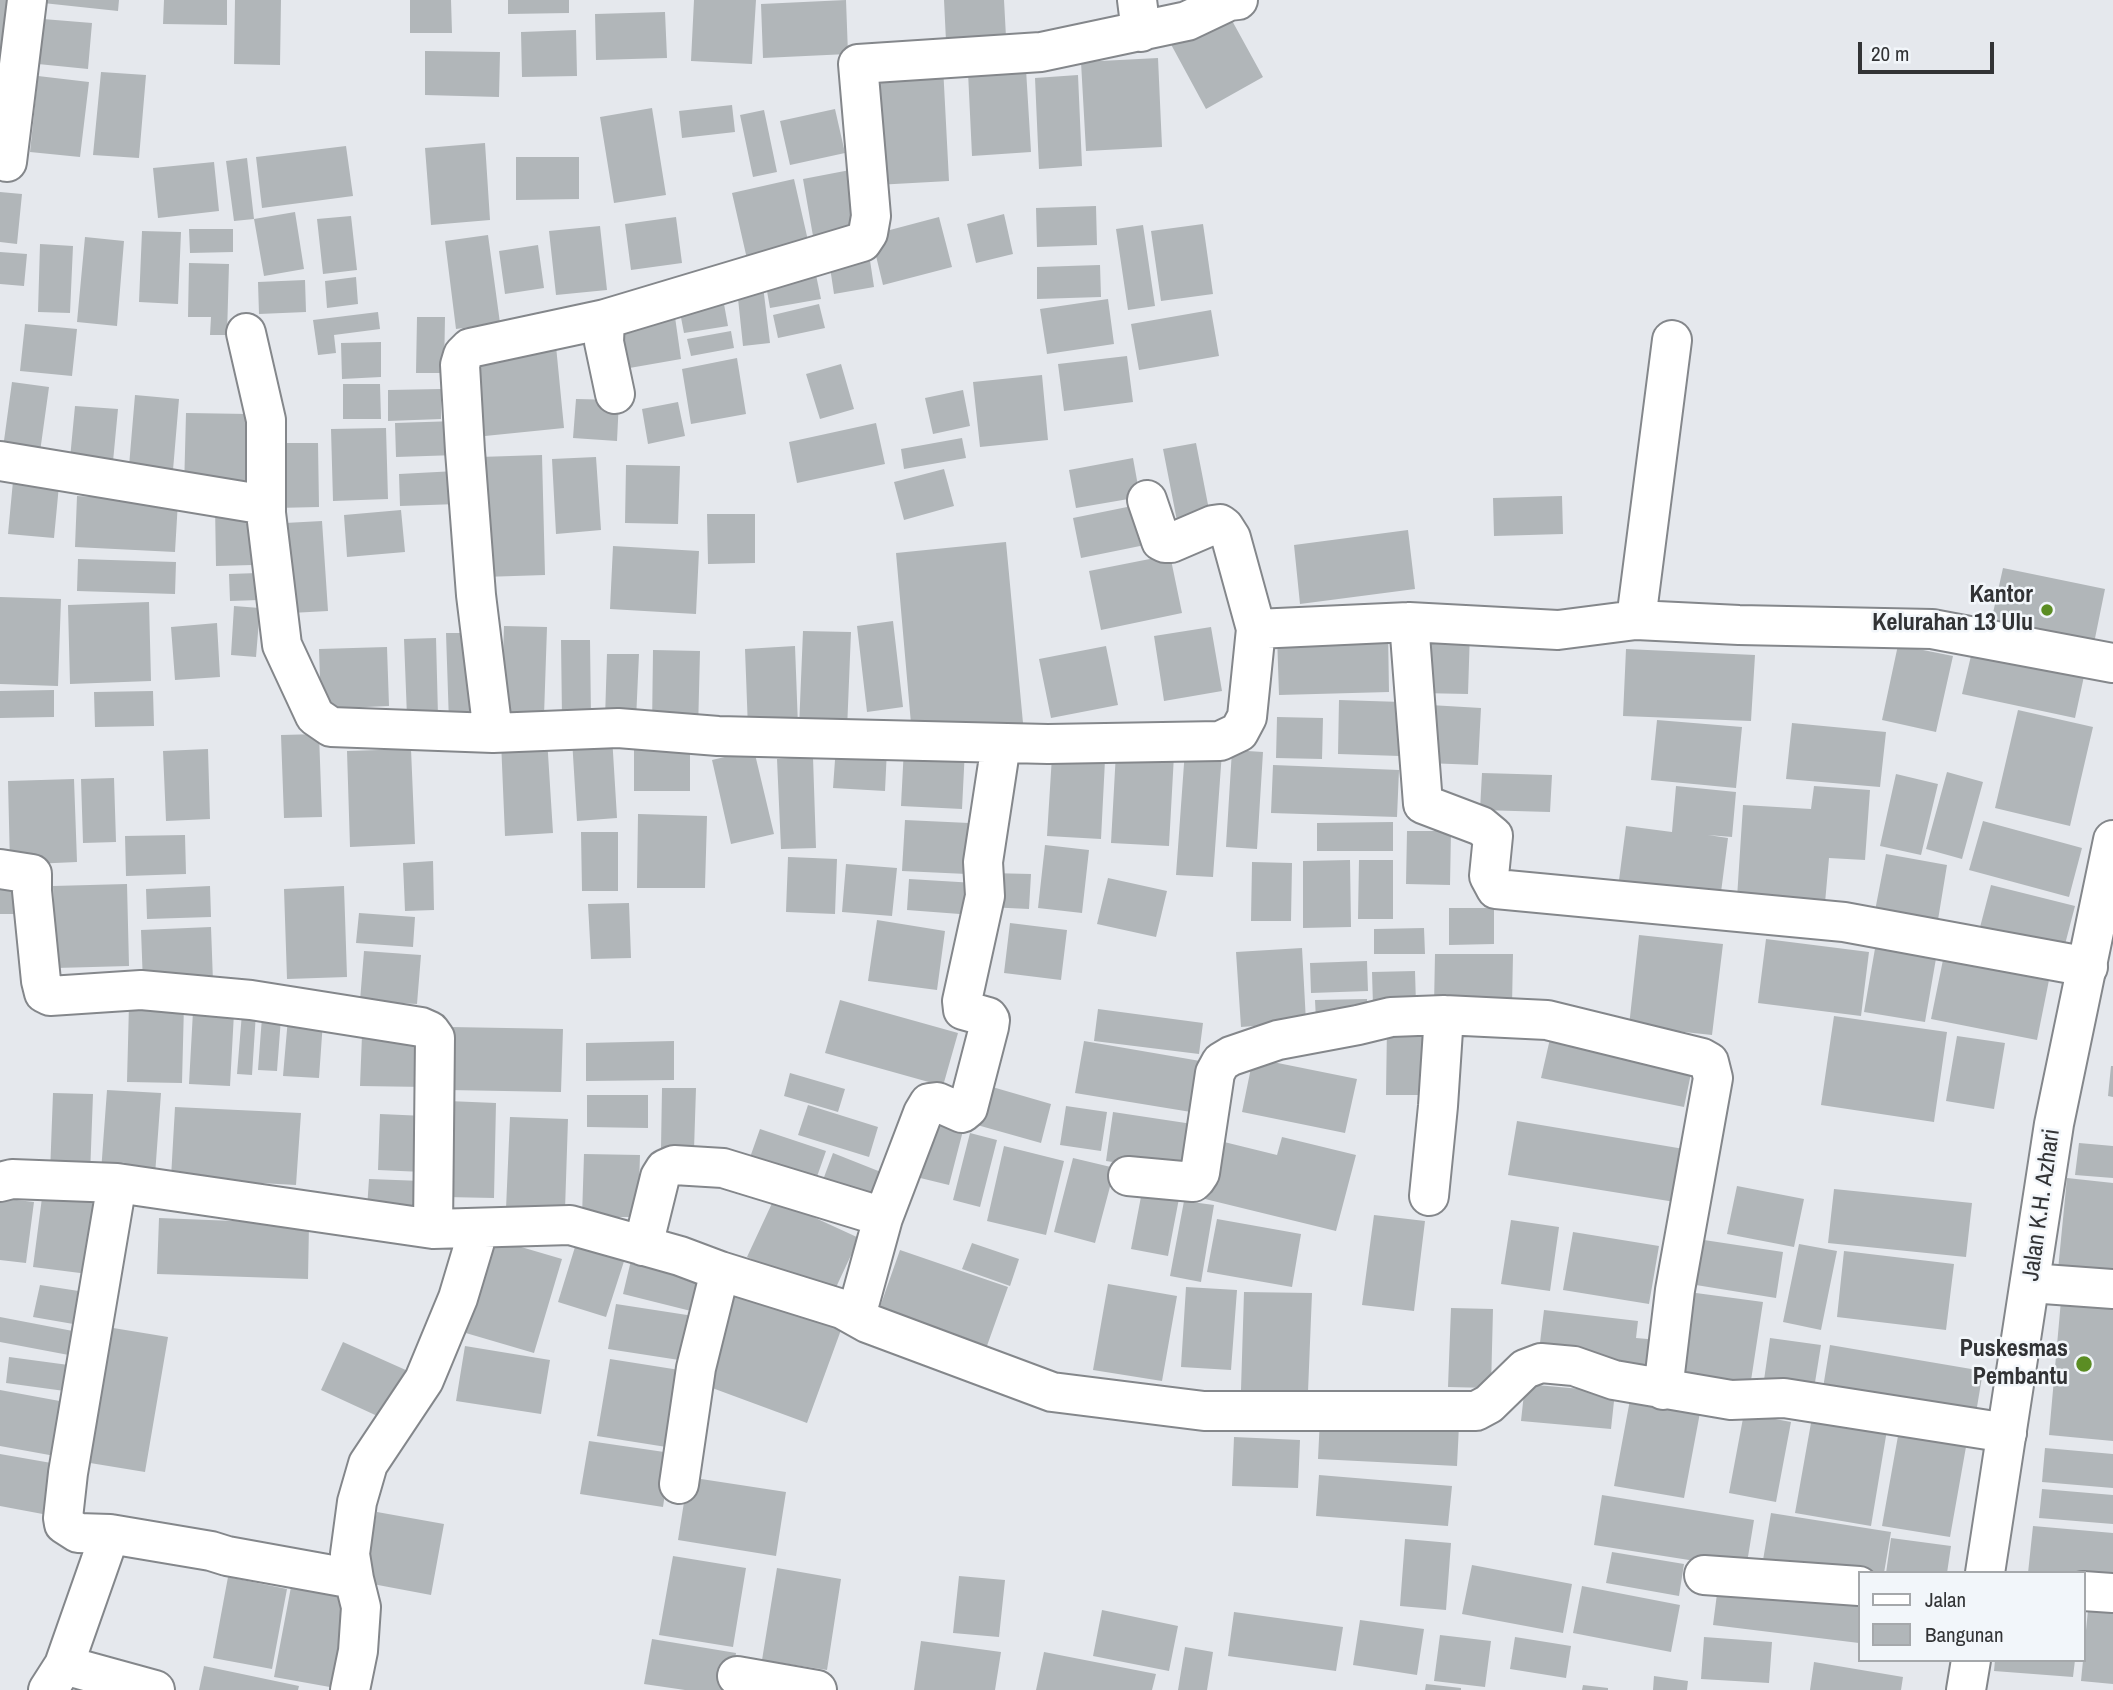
<!DOCTYPE html>
<html>
<head>
<meta charset="utf-8">
<style>
	body { margin:0 }
	#map { position:relative; width:2113px; height:1690px; overflow:hidden; background:#e5e8ed; font-family:"Archivo Narrow",sans-serif }
	canvas { display:block }
	.legend { position:absolute; left:1858px; top:1571px; width:228px; height:91px; box-sizing:border-box; background:#f2f6fa; border:2px solid #a5a8ab; margin:0; padding:9px 12px; list-style:none; font-size:21px; color:#323335 }
	.legend li { display:flex; align-items:center; gap:14px; height:35px }
	.legend b { width:35px; border:2px solid #a5a8ab }
	.scale { position:absolute; left:1858px; top:42px; width:136px; height:32px; box-sizing:border-box; border:4px solid #323335; border-top:0; padding-left:9px; font-size:21px; line-height:24px; white-space:nowrap; color:#323335; -webkit-text-stroke:5px #f2f6fa; paint-order:stroke }
</style>
</head>
<body>
<div id="map">
<canvas width="2113" height="1690"></canvas>
<ul class="legend">
<li><b style="height:9px;background:#fff"></b>Jalan</li>
<li><b style="height:19px;background:#b1b6b9"></b>Bangunan</li>
</ul>
<div class="scale">20 m</div>
</div>
<script>
const ctx = document.querySelector('canvas').getContext('2d');
ctx.lineJoin = 'round';
function fillPath(path, color) {
  ctx.fillStyle = color;
  ctx.fill(path, 'evenodd');
}
function poly(rows) {
  const path = new Path2D();
  for (const r of rows) {
    path.moveTo(r[0], r[1]);
    for (let i = 2; i < r.length; i += 2) path.lineTo(r[i], r[i + 1]);
  }
  return path;
}
function strokePath(path, color, width, dash) {
  ctx.strokeStyle = color;
  ctx.lineWidth = width;
  ctx.lineCap = dash ? 'butt' : 'round';
  ctx.setLineDash(dash || []);
  ctx.stroke(path);
}
function label(font, color, halo, rows, align = 'center') {
  ctx.font = font + ' "Archivo Narrow",sans-serif';
  ctx.lineWidth = 5;
  ctx.setLineDash([]);
  ctx.textBaseline = 'middle';
  ctx.strokeStyle = halo;
  ctx.fillStyle = color;
  for (const [text, x, y, turn = 0] of rows) {
    ctx.save();
    ctx.translate(x, y);
    ctx.rotate((+turn || 0) * Math.PI / 180);
    ctx.textAlign = isNaN(turn) ? turn : align;
    if (halo) ctx.strokeText(text, 0, 0);
    ctx.fillText(text, 0, 0);
    ctx.restore();
  }
}
const building = poly([
	[0,0,8,0,9,58,0,58],
	[43,0,119,0,118,11,43,3],
	[164,0,227,0,227,25,163,24],
	[235,0,281,0,280,65,234,64],
	[410,0,451,0,452,33,410,33],
	[508,0,569,0,569,13,508,14],
	[694,0,756,0,752,64,691,61],
	[846,0,848,54,763,58,761,4],
	[944,0,1004,0,1006,37,946,41],
	[1224,6,1263,77,1206,109,1167,37],
	[665,12,667,58,596,60,595,14],
	[43,19,92,23,88,69,38,64],
	[576,30,577,76,522,77,521,32],
	[425,51,500,52,499,97,425,95],
	[1158,58,1162,147,1086,151,1081,62],
	[943,66,949,181,876,185,870,70],
	[1026,69,1031,152,972,156,968,72],
	[101,72,146,75,139,158,93,155],
	[1078,75,1082,166,1039,169,1035,78],
	[38,76,89,82,80,157,30,152],
	[732,105,735,132,682,138,679,111],
	[652,108,666,195,614,203,600,117],
	[835,109,845,153,790,165,780,121],
	[764,110,777,172,753,177,740,115],
	[485,143,490,220,431,225,425,148],
	[346,146,353,196,262,208,256,157],
	[516,157,579,157,579,199,516,200],
	[247,158,254,219,234,221,226,161],
	[214,162,219,211,158,218,153,168],
	[850,170,860,227,813,236,803,179],
	[794,179,809,245,747,259,732,193],
	[0,192,22,194,17,244,0,242],
	[1096,206,1097,245,1037,247,1036,208],
	[295,212,304,269,264,276,254,219],
	[1004,214,1013,254,976,263,967,224],
	[351,216,357,270,323,274,317,219],
	[676,217,682,263,631,270,625,224],
	[939,217,952,267,883,285,871,235],
	[1203,224,1213,294,1161,301,1151,231],
	[1143,225,1155,306,1128,310,1116,229],
	[600,226,607,290,556,295,549,231],
	[189,229,233,229,233,252,190,253],
	[142,231,181,232,178,304,139,302],
	[488,235,500,323,456,329,445,241],
	[85,237,124,241,117,326,77,322],
	[40,244,73,246,70,313,38,312],
	[538,245,544,288,505,294,499,251],
	[868,247,874,287,834,294,828,254],
	[0,252,27,254,24,286,0,284],
	[189,263,229,264,227,335,210,335,211,317,188,317],
	[1100,265,1101,297,1037,299,1037,267],
	[815,270,821,299,770,308,765,280],
	[356,277,358,304,327,308,325,281],
	[305,280,306,312,259,314,258,282],
	[763,286,770,343,743,346,737,289],
	[722,293,728,326,684,333,678,302],
	[1108,299,1114,344,1047,354,1040,309],
	[819,304,825,328,778,338,773,315],
	[1211,310,1219,356,1139,370,1131,324],
	[378,312,380,329,334,335,336,353,318,355,313,320],
	[417,317,445,317,444,373,416,373],
	[675,317,681,359,618,370,612,328],
	[25,324,77,329,72,376,20,371],
	[731,331,734,348,691,356,687,339],
	[381,342,381,377,342,379,341,343],
	[556,346,564,428,475,437,467,355],
	[1127,356,1133,402,1064,411,1058,364],
	[737,358,746,414,691,424,682,369],
	[841,364,854,409,820,419,806,374],
	[1042,375,1048,440,980,447,973,382],
	[12,382,49,387,40,452,3,448],
	[343,384,380,384,381,419,343,419],
	[441,389,441,419,388,421,388,390],
	[963,390,970,426,933,434,925,398],
	[135,395,179,399,172,482,128,478],
	[576,399,619,400,617,441,573,438],
	[678,402,685,436,648,444,642,409],
	[75,406,118,409,112,472,69,469],
	[186,413,249,414,247,491,184,490],
	[456,421,457,455,396,457,395,423],
	[876,423,885,464,797,483,789,442],
	[386,428,388,499,333,501,331,429],
	[962,438,966,458,904,469,901,449],
	[274,443,318,443,319,507,275,508],
	[1196,443,1211,520,1178,526,1163,449],
	[542,455,545,575,483,577,479,457],
	[596,457,601,530,556,534,552,459],
	[1133,458,1140,497,1076,508,1069,470],
	[626,465,680,466,678,524,625,523],
	[944,469,954,506,904,520,894,482],
	[456,471,458,504,400,506,399,474],
	[13,481,59,485,54,538,8,534],
	[77,496,178,501,175,552,75,547],
	[1562,496,1563,534,1494,536,1493,498],
	[215,505,251,505,252,565,216,566],
	[1137,505,1145,545,1081,558,1073,518],
	[401,510,405,552,347,557,344,515],
	[707,514,755,514,755,563,708,564],
	[322,521,328,611,291,613,285,523],
	[1408,530,1415,589,1300,604,1294,545],
	[1006,542,1023,723,912,735,896,553],
	[613,546,699,551,696,614,610,609],
	[1170,555,1182,613,1101,630,1089,571],
	[78,559,176,562,175,594,77,591],
	[2003,568,2105,589,2092,653,1989,631],
	[258,573,259,600,230,601,229,574],
	[0,597,61,599,58,686,0,684],
	[149,602,151,681,70,684,68,605],
	[234,606,260,608,256,657,231,655],
	[893,621,903,707,867,712,857,626],
	[217,623,220,677,175,680,171,627],
	[504,626,547,627,544,716,501,716],
	[1211,627,1222,691,1164,701,1154,636],
	[1420,630,1470,631,1468,694,1419,693],
	[803,631,851,632,847,730,799,728],
	[1388,631,1389,692,1279,695,1277,635],
	[446,633,473,633,476,721,449,723],
	[436,638,438,716,407,717,404,639],
	[561,640,590,640,591,719,562,719],
	[1974,643,2086,667,2075,718,1962,694],
	[1898,645,1953,656,1936,732,1882,720],
	[795,646,798,726,748,729,745,649],
	[1106,646,1118,705,1051,718,1039,659],
	[387,647,389,706,321,709,319,649],
	[1626,649,1755,655,1751,721,1623,716],
	[653,650,700,651,698,731,652,730],
	[607,654,639,654,636,720,605,719],
	[54,690,54,717,0,718,0,691],
	[153,691,154,726,95,727,94,692],
	[1339,700,1402,702,1400,756,1338,754],
	[1430,705,1481,708,1478,765,1426,763],
	[2018,710,2093,727,2070,826,1995,808],
	[1277,717,1323,718,1322,759,1276,758],
	[1657,720,1742,727,1736,788,1651,780],
	[1792,723,1886,732,1880,787,1786,779],
	[319,734,322,817,284,818,281,735],
	[612,736,617,818,577,821,572,739],
	[547,738,553,833,505,836,501,741],
	[836,746,887,749,885,791,833,788],
	[904,747,965,749,962,809,901,806],
	[634,748,690,748,690,791,634,791],
	[208,749,210,819,166,821,163,751],
	[411,749,415,844,350,847,347,751],
	[754,750,774,834,731,844,712,760],
	[1185,750,1222,752,1213,877,1176,875],
	[1232,750,1263,752,1257,849,1226,847],
	[1116,752,1174,755,1169,846,1111,843],
	[1052,756,1105,760,1101,839,1047,836],
	[813,757,816,848,781,849,777,759],
	[1273,765,1399,770,1397,817,1271,813],
	[1947,772,1983,782,1962,859,1926,849],
	[1482,773,1552,775,1550,812,1480,810],
	[1896,774,1938,784,1921,855,1880,846],
	[114,778,116,842,83,843,81,779],
	[74,779,77,862,10,865,8,781],
	[1676,786,1736,792,1732,837,1708,835,1728,838,1720,900,1618,888,1626,826,1672,832],
	[1814,786,1870,790,1865,860,1829,858,1825,903,1737,898,1743,805,1811,809],
	[638,814,707,816,705,888,637,888],
	[905,820,969,823,967,874,902,871],
	[1983,821,2082,848,2069,897,1969,870],
	[1393,822,1393,851,1317,851,1317,823],
	[1407,831,1451,831,1450,885,1406,884],
	[581,832,618,832,618,891,582,891],
	[185,835,186,874,126,876,125,836],
	[1045,845,1089,850,1082,913,1038,908],
	[1886,854,1947,865,1936,932,1873,921],
	[788,857,837,859,835,914,786,912],
	[1350,860,1351,927,1303,928,1303,861],
	[1359,860,1393,860,1393,919,1358,919],
	[433,861,434,910,405,911,403,863],
	[1252,862,1292,863,1291,921,1251,921],
	[846,864,897,868,892,916,842,912],
	[989,873,1031,874,1029,909,987,907],
	[14,875,16,914,0,914,0,876],
	[1108,878,1167,891,1156,937,1097,924],
	[909,879,975,883,973,915,907,910],
	[127,884,129,966,56,968,53,886],
	[1991,885,2075,906,2062,956,1978,935],
	[210,886,211,917,147,919,146,889],
	[344,886,347,977,287,979,284,889],
	[629,903,631,958,591,959,588,904],
	[1449,908,1494,908,1494,944,1449,945],
	[359,913,415,917,413,947,356,943],
	[877,920,945,931,937,990,868,981],
	[1010,923,1067,930,1061,980,1004,973],
	[211,927,213,982,143,984,141,930],
	[1424,928,1425,954,1374,954,1374,929],
	[1639,935,1723,944,1712,1035,1629,1026],
	[1877,937,1938,947,1925,1022,1864,1012],
	[1766,939,1869,952,1861,1016,1758,1003],
	[1302,948,1306,1022,1241,1027,1236,952],
	[1945,950,2051,970,2037,1040,1931,1019],
	[364,951,421,955,417,1004,360,1001],
	[1435,954,1513,954,1512,1006,1434,1006],
	[1367,961,1368,991,1311,993,1310,963],
	[1415,971,1416,1005,1373,1006,1372,972],
	[1367,999,1368,1019,1316,1020,1315,1000],
	[840,1000,958,1033,943,1086,825,1053],
	[129,1004,184,1004,182,1083,127,1082],
	[1098,1009,1203,1023,1199,1054,1094,1041],
	[193,1011,234,1013,230,1086,189,1084],
	[242,1013,256,1013,252,1075,237,1074],
	[1834,1016,1947,1032,1934,1122,1821,1105],
	[262,1017,281,1018,277,1071,258,1070],
	[288,1018,323,1021,319,1078,283,1076],
	[1387,1025,1436,1025,1436,1095,1386,1095],
	[450,1027,563,1029,561,1092,448,1090],
	[1552,1030,1694,1059,1684,1107,1541,1078],
	[362,1035,427,1036,426,1087,360,1086],
	[1957,1036,2005,1043,1994,1109,1946,1101],
	[674,1041,674,1080,586,1081,586,1043],
	[1084,1041,1206,1062,1197,1113,1075,1093],
	[1253,1058,1357,1079,1345,1133,1242,1112],
	[2111,1066,2113,1066,2113,1097,2108,1096],
	[790,1073,845,1089,838,1112,784,1096],
	[982,1084,1051,1104,1041,1143,970,1123],
	[662,1088,696,1088,694,1150,661,1149],
	[107,1090,161,1093,155,1175,101,1172],
	[53,1093,93,1094,90,1176,50,1174],
	[587,1095,648,1095,648,1128,587,1127],
	[448,1101,496,1103,494,1198,446,1197],
	[808,1105,878,1127,869,1157,798,1135],
	[1066,1106,1107,1112,1101,1151,1060,1145],
	[175,1107,301,1113,296,1185,171,1178],
	[930,1109,966,1119,949,1185,912,1176],
	[1113,1112,1199,1125,1192,1174,1106,1161],
	[380,1114,425,1116,423,1172,378,1170],
	[510,1117,568,1119,565,1210,506,1209],
	[1517,1121,1684,1149,1675,1202,1508,1175],
	[760,1129,826,1151,813,1188,747,1166],
	[970,1133,997,1140,980,1207,953,1200],
	[1282,1137,1356,1155,1336,1231,1201,1198,1216,1140,1277,1155],
	[2079,1143,2113,1146,2113,1178,2075,1175],
	[1004,1146,1064,1161,1046,1235,987,1221],
	[833,1153,896,1178,882,1213,820,1188],
	[584,1154,640,1155,638,1217,582,1217],
	[1073,1158,1115,1168,1095,1243,1054,1232],
	[2067,1178,2113,1183,2113,1285,2057,1280],
	[369,1179,422,1181,421,1211,367,1209],
	[1144,1181,1181,1188,1168,1256,1131,1249],
	[1737,1186,1804,1199,1794,1247,1727,1234],
	[1834,1189,1972,1203,1966,1257,1828,1243],
	[43,1190,98,1197,88,1274,33,1267],
	[0,1198,34,1202,26,1263,0,1260],
	[774,1199,859,1238,832,1296,747,1257],
	[1184,1201,1214,1205,1201,1282,1170,1276],
	[1374,1215,1425,1221,1414,1311,1362,1305],
	[159,1218,309,1224,308,1279,157,1274],
	[1217,1219,1301,1234,1292,1287,1207,1272],
	[1511,1220,1559,1227,1550,1291,1501,1284],
	[1573,1232,1659,1246,1649,1304,1563,1290],
	[579,1234,628,1249,606,1317,558,1302],
	[487,1237,562,1259,534,1353,459,1331],
	[1704,1240,1783,1252,1776,1298,1696,1285],
	[972,1243,1019,1259,1010,1286,962,1269],
	[1799,1244,1837,1251,1821,1330,1783,1322],
	[900,1250,1008,1287,983,1357,875,1321],
	[1844,1251,1954,1264,1946,1330,1837,1317],
	[633,1252,713,1272,703,1314,623,1294],
	[1108,1284,1177,1296,1162,1381,1093,1370],
	[40,1285,85,1292,79,1325,33,1317],
	[1186,1287,1237,1290,1231,1370,1181,1367],
	[730,1289,841,1330,807,1423,696,1382],
	[2062,1289,2113,1294,2113,1441,2049,1435],
	[1681,1291,1763,1302,1750,1387,1669,1376],
	[1244,1292,1312,1293,1308,1392,1241,1390],
	[616,1304,700,1317,692,1362,608,1349],
	[1451,1308,1493,1309,1491,1388,1448,1387],
	[1544,1310,1638,1321,1636,1338,1659,1340,1654,1375,1539,1351],
	[0,1317,78,1332,74,1356,0,1342],
	[101,1326,168,1337,145,1472,78,1461],
	[1770,1338,1821,1345,1813,1395,1763,1387],
	[343,1342,408,1371,386,1420,321,1390],
	[1830,1345,1983,1371,1975,1419,1822,1394],
	[465,1346,550,1360,541,1414,456,1401],
	[9,1357,76,1366,72,1392,6,1383],
	[610,1359,692,1372,679,1449,597,1436],
	[1525,1384,1615,1392,1611,1429,1521,1421],
	[1632,1389,1702,1402,1684,1498,1614,1486],
	[0,1390,65,1402,55,1456,0,1446],
	[1814,1406,1889,1418,1871,1526,1795,1513],
	[1744,1413,1791,1422,1776,1502,1729,1493],
	[1320,1418,1459,1425,1457,1466,1318,1459],
	[1901,1419,1969,1430,1950,1537,1882,1526],
	[1234,1437,1300,1440,1298,1488,1232,1486],
	[589,1441,671,1453,663,1507,580,1494],
	[2045,1448,2113,1454,2113,1488,2042,1482],
	[0,1454,57,1464,48,1515,0,1506],
	[1319,1475,1452,1486,1448,1526,1316,1516],
	[688,1477,786,1492,776,1556,678,1540],
	[2042,1489,2113,1495,2113,1524,2039,1518],
	[1602,1495,1754,1520,1746,1569,1594,1545],
	[377,1512,444,1524,431,1595,362,1582],
	[1771,1513,1891,1532,1884,1573,1762,1566],
	[2033,1526,2113,1533,2113,1585,2083,1573,2028,1573],
	[1891,1538,1951,1546,1947,1573,1886,1573],
	[1405,1539,1451,1543,1446,1610,1400,1606],
	[1612,1552,1684,1564,1679,1596,1606,1583],
	[673,1556,746,1568,733,1647,659,1635],
	[1472,1565,1572,1584,1563,1633,1462,1614],
	[777,1568,841,1579,827,1670,762,1660],
	[959,1576,1005,1580,999,1637,953,1633],
	[228,1577,287,1589,272,1669,213,1658],
	[1582,1586,1680,1605,1671,1652,1573,1633],
	[1718,1586,1859,1605,1859,1643,1713,1625],
	[291,1587,356,1598,341,1689,274,1677],
	[1102,1610,1178,1626,1169,1671,1093,1656],
	[2088,1610,2113,1612,2113,1684,2081,1681],
	[1234,1612,1343,1627,1336,1671,1228,1656],
	[1360,1620,1424,1629,1417,1675,1353,1665],
	[1440,1635,1491,1641,1485,1687,1434,1681],
	[1515,1637,1571,1646,1566,1678,1510,1669],
	[1704,1637,1772,1642,1769,1683,1701,1679],
	[652,1639,736,1653,730,1690,685,1690,644,1684],
	[921,1641,1001,1652,995,1690,914,1690],
	[1185,1647,1213,1652,1207,1690,1178,1690],
	[1044,1652,1156,1674,1152,1690,1036,1690],
	[1995,1660,2075,1660,2073,1677,1994,1671],
	[1814,1662,1903,1677,1901,1690,1810,1690],
	[204,1666,299,1686,298,1690,199,1690],
	[1654,1676,1688,1681,1687,1690,1653,1690],
	[1426,1684,1461,1688,1461,1690,1425,1690],
	[1583,1685,1608,1688,1608,1690,1582,1690]
]);
const street = poly([
	[1137,0,1141,32],
	[7,162,27,0],
	[605,319,862,242,868,233,871,216,858,64,1041,52,1187,21,1229,1,1238,0],
	[246,333,266,420,266,513,282,645,315,716,331,727,493,733,618,728,718,736,1048,744,1220,741,1239,732,1247,717,1256,629,1409,622,1558,630,1636,620,1739,625,1932,629,2113,663],
	[0,461,266,505],
	[1147,500,1161,541,1165,543,1171,543,1213,525,1220,524,1224,527,1231,538,1256,629],
	[1636,620,1672,340],
	[1409,622,1423,804,1481,826,1493,836,1489,876,1496,889,1844,922,2088,967],
	[493,733,476,595,465,451,460,365,463,355,470,348,605,319,604,342,615,394],
	[0,869,32,874,32,891,41,981,44,993,50,996,141,990,251,1000,421,1027,430,1031,435,1038,433,1229,570,1225,680,1256,720,1271],
	[1128,1176,1193,1182,1196,1179,1200,1173,1215,1073,1221,1062,1231,1056,1278,1040,1358,1025,1391,1017,1444,1015,1547,1020,1702,1058,1709,1062,1713,1078,1675,1290,1663,1390],
	[0,1182,12,1179,117,1183],
	[1429,1196,1438,1106,1444,1015],
	[883,1218,923,1113,929,1103,937,1102,962,1113,968,1108,989,1027,990,1020,988,1017,963,1010,962,1001,985,896,983,862,1001,744],
	[433,1229,117,1183,68,1473,63,1518,64,1524,78,1533,110,1534,211,1551,227,1556,354,1579,350,1554,357,1502,368,1464,424,1380,458,1298,479,1228],
	[643,1246,660,1177,665,1169,674,1165,723,1168,867,1212,883,1218,856,1316],
	[2030,1283,2113,1289],
	[679,1484,696,1368,720,1271,842,1309,867,1323,1052,1392,1204,1411,1476,1411,1489,1404,1525,1369,1541,1363,1574,1366,1614,1380,1731,1400,1784,1398,2007,1433],
	[1704,1575,1859,1586],
	[2083,1591,2113,1593],
	[64,1665,155,1690],
	[737,1676,817,1690],
	[48,1690,64,1665,110,1534],
	[350,1690,358,1651,361,1607,354,1579]
]);
const secondary = poly([
	[1985,1573,2054,1124,2113,840],
	[1966,1690,1971,1660]
]);
const markers = [
	[2047,610,7,"#5b8d23"],
	[2084,1364,9,"#5b8d23"]
];
const poiNames = [
	["Kantor",2033,596],
	["Kelurahan 13 Ulu",2033,624],
	["Puskesmas",2068,1350],
	["Pembantu",2068,1378]
];
const streetNames = [
	["Jalan K.H. Azhari",2042,1205,-82]
];
fillPath(building, '#b1b6b9');
strokePath(street, '#84878b', 42);
strokePath(secondary, '#84878b', 42);
strokePath(street, '#fff', 38);
strokePath(secondary, '#fff', 38);
for (const [x, y, r, color] of markers) {
  const dot = new Path2D();
  dot.arc(x, y, r, 0, 2 * Math.PI);
  ctx.fillStyle = color;
  ctx.fill(dot);
  strokePath(dot, '#f2f6fa', 2.5);
}
label('bold 24px', '#323335', '#f2f6fa', poiNames, 'right');
label('24px', '#323335', '#f2f6fa', streetNames);
</script>
</body>
</html>
